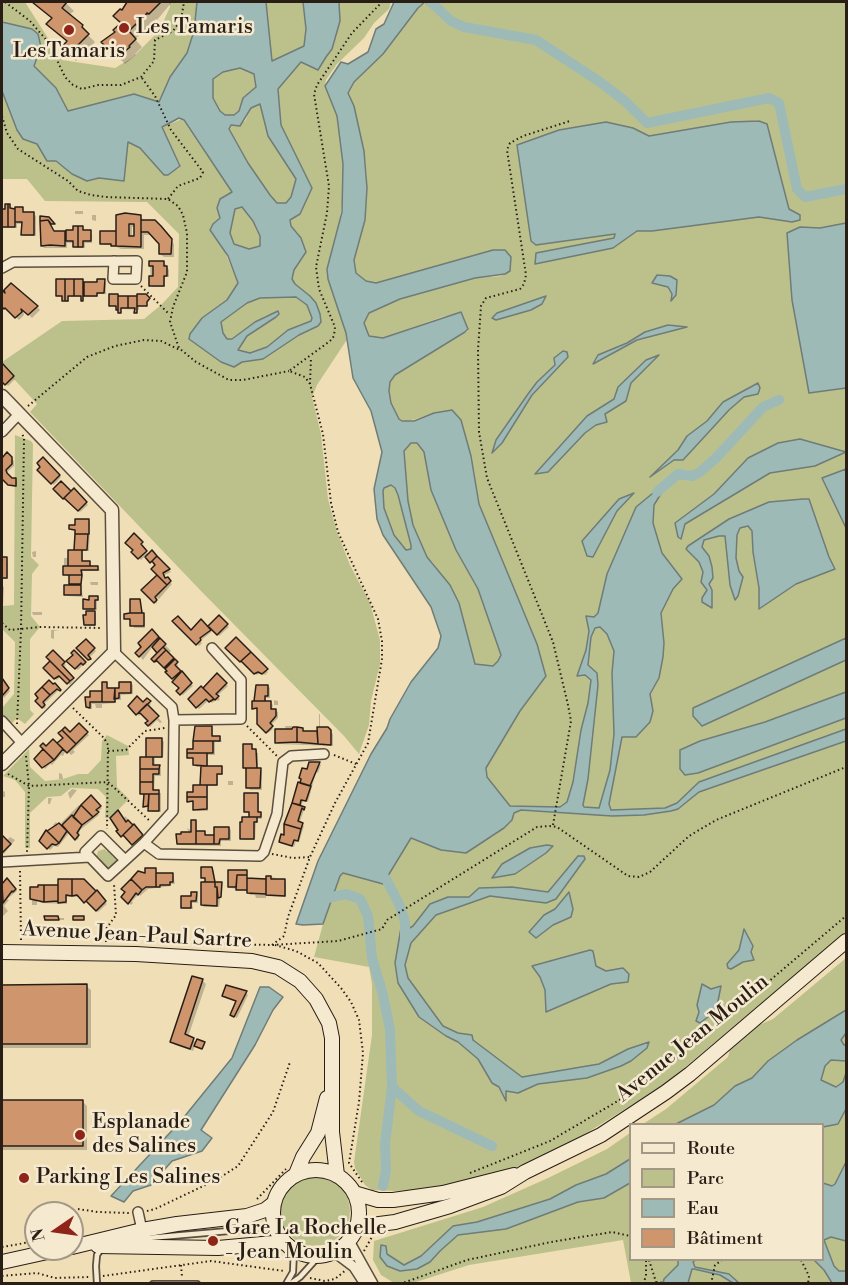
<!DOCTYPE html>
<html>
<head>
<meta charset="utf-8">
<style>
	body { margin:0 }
	#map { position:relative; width:848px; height:1285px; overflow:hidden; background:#f0dfb6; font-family:"Libre Bodoni",serif }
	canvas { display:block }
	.frame { position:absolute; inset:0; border:3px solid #291e16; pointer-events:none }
	.legend { position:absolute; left:629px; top:1123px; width:195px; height:138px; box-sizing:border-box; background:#f5ead0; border:2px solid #a39886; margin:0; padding:8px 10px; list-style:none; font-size:18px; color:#291e16 }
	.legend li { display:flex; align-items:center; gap:12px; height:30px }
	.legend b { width:30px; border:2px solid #a39886 }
	.north { position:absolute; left:24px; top:1201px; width:60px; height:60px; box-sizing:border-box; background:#f5ead0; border:2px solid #a39886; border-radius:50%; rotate:257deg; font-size:16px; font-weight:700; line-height:24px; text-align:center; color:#291e16 }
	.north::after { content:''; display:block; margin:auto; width:21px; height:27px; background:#8f2418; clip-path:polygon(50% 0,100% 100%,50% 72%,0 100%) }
</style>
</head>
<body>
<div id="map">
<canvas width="848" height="1285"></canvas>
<div class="frame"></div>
<ul class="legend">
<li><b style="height:8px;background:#f5ead0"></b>Route</li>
<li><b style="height:16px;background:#bcc18c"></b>Parc</li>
<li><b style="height:16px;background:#9dbab7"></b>Eau</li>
<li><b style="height:16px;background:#cf956c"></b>Bâtiment</li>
</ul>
<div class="north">N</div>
</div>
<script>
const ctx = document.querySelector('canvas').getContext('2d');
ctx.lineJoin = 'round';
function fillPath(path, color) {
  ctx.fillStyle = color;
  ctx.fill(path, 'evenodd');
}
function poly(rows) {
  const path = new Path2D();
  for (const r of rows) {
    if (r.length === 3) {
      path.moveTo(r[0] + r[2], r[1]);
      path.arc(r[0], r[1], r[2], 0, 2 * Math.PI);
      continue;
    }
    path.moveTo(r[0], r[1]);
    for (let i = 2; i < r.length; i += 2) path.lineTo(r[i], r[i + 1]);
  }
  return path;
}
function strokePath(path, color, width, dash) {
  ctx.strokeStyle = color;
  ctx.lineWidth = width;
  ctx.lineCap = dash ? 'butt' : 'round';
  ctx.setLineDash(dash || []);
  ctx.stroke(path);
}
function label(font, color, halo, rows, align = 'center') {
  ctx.font = font + ' "Libre Bodoni",serif';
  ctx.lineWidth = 5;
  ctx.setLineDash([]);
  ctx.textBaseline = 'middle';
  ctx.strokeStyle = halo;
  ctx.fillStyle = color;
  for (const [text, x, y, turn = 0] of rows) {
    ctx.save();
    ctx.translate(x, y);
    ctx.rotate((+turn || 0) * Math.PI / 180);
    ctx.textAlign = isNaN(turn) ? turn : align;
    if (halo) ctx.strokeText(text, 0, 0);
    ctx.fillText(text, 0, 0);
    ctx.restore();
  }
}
const green = poly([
	[2,2,25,2,62,60,115,68,133,57,159,31,170,7,169,2,197,2,198,11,193,36,187,53,159,102,139,95,67,112,59,94,34,65,41,47,39,36,23,27,2,22],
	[266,2,303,2,306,29,304,46,272,61],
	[339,2,391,2,389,9,374,23,364,38,337,64,326,80,325,86,338,118,342,144,344,193,337,236,327,269,328,279,348,338,317,385,312,397,321,434,328,499,337,532,350,565,370,603,380,640,380,664,371,701,369,725,359,754,344,736,201,591,30,412,37,404,2,366,2,362,62,321,144,319,161,305,178,287,179,234,147,202,45,201,27,179,2,179,2,91,17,130,26,140,37,144,43,152,72,174,87,181,102,178,128,142,140,148,164,175,179,168,180,164,162,127,182,119,232,192,217,208,220,218,213,224,238,283,227,300,202,318,190,334,189,339,221,362,234,367,242,362,252,361,270,354,299,335,313,329,320,314,310,296,295,284,292,279,294,270,304,256,304,245,298,233,291,226,290,219,312,188,281,125,278,88,301,62,308,66,332,49,340,21],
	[427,2,846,2,846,223,820,228,800,227,787,233,792,300,810,393,846,388,846,932,665,1084,574,1141,518,1168,437,1189,395,1191,372,1190,365,1185,355,1168,354,1162,372,1035,372,984,369,967,314,957,323,924,340,876,344,873,383,884,409,838,441,850,492,837,511,822,511,807,487,777,485,770,520,711,546,676,537,644,479,504,468,445,434,413,406,422,399,419,391,403,389,391,390,383,395,375,468,331,461,313,442,317,383,338,369,336,364,323,369,313,400,299,475,278,502,276,497,250,376,283,366,281,356,273,354,260,364,223,367,198,366,165,354,106,348,93,354,82,383,54,418,8],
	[731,122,767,124,789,209,800,215,792,222,759,217,652,231,637,231,613,248,535,264,536,253,615,238,633,128,649,136],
	[240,68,254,74,257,87,243,98,239,111,234,116,225,115,220,111,213,98,213,79,223,72],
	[260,103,268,136,296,179,291,197,286,203,277,203,270,195,248,163,229,129,231,125,245,121,251,108],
	[242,207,253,221,260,236,260,246,249,249,234,244,230,233,235,208],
	[296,297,307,305,312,318,311,321,295,327,267,347,249,353,238,350,247,336,267,315,231,339,227,339,223,333,221,322,247,303,260,298],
	[15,435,31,441,33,444,31,557,39,565,32,574,31,616,40,627,30,639,30,710,34,714,25,724,17,718,8,727,2,721,2,708,14,694,15,642,2,629,2,606,14,605],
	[411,443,417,443,424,452,431,490,456,550,478,589,501,655,498,661,493,666,475,665,459,603,434,564,427,557,413,525,408,501,404,451],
	[391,485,396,490,411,545,411,549,406,550,394,535,384,508,383,491,384,488],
	[107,735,128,746,129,755,116,756,117,787,129,799,110,818,105,818,106,797,98,789,71,788,61,796,47,797,30,813,30,848,25,848,25,792,15,780,3,776,29,749,30,767,45,781,63,779,78,774,88,774,101,760,102,741],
	[105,849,106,851,111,851,113,857,118,857,117,862,112,867,104,867,99,857,96,858,98,851],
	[846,958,846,1283,631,1283,623,1240,469,1265,413,1283,394,1283,381,1275,373,1260,374,1241,483,1207,548,1178,607,1149,630,1133,630,1260,822,1260,822,1124,643,1124,666,1109,728,1057,730,1049,754,1027,773,1019],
	[315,1211,35]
]);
const water = poly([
	[197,2,266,2,272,61,304,46,306,29,303,2,339,2,340,21,332,49,326,57,318,70,301,62,278,89,281,125,312,188,300,214,290,220,291,226,301,238,306,252,294,270,292,279,295,284,310,296,316,303,320,314,321,322,318,326,299,335,263,359,242,362,234,367,221,362,189,339,190,334,202,318,227,300,238,283,228,256,210,230,213,224,220,218,217,208,220,199,232,192,184,120,179,118,162,127,180,166,168,175,164,175,140,148,128,142,124,181,99,178,87,181,72,174,56,161,47,161,37,144,23,139,17,130,2,91,2,22,32,29,38,34,41,47,34,66,56,88,68,111,134,94,159,102,170,77,187,53,194,31,197,2],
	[240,68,254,74,256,87,243,98,239,111,234,115,225,115,220,111,213,98,213,79,223,72,240,68],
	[260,104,268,136,296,179,291,197,286,203,277,203,270,195,248,163,229,129,231,125,240,126,251,108,260,104],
	[242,207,253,221,260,236,260,246,249,249,234,244,230,233,235,209,242,207],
	[296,297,307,305,312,318,311,321,288,330,267,347,250,353,238,350,247,336,276,317,279,314,278,311,255,322,232,339,227,339,223,333,221,322,247,303,260,298,296,297],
	[394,2,432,2,438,10,437,12,425,2,418,8,383,54,354,82,348,93,354,106,364,151,367,188,365,220,354,260,356,273,366,281,376,283,493,250,505,250,511,257,510,271,505,274,475,278,400,299,369,313,364,323,369,336,383,338,461,312,468,329,465,332,395,375,390,382,389,391,391,403,399,419,402,421,414,421,434,413,452,410,461,420,471,456,479,504,537,644,545,673,546,676,520,711,486,768,487,777,510,806,560,807,567,802,573,782,581,730,588,703,591,680,585,675,577,676,586,650,589,631,586,616,594,617,598,613,607,574,636,507,670,479,654,505,653,523,662,553,682,579,673,589,661,613,664,643,663,657,659,678,650,694,653,711,650,722,636,737,622,737,609,804,611,810,665,808,677,803,699,782,846,729,846,741,699,792,678,809,671,811,644,815,612,816,521,810,514,813,512,820,504,828,466,853,441,850,411,838,383,884,343,873,340,876,323,924,303,925,296,924,318,861,371,754,387,728,390,719,411,682,438,648,441,636,431,607,383,535,377,519,374,489,382,452,371,411,353,378,346,333,328,279,327,269,342,212,343,164,337,116,325,86,341,62,348,64,368,52,376,29,384,24,394,2],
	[411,443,417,443,424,452,431,490,456,550,478,589,501,655,498,661,493,666,475,664,459,603,450,585,427,557,413,525,408,501,404,451,411,443],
	[391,485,395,488,398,495,411,545,411,549,406,550,394,535,384,508,383,491,384,488,391,485],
	[600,627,607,634,614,651,612,673,614,734,610,770,599,808,584,807,583,805,588,779,598,685,597,673,588,665,591,637,595,628,600,627],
	[759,121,767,124,789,209,800,215,800,220,792,222,759,217,652,231,637,231,613,248,535,264,536,253,614,238,615,234,536,245,531,241,517,145,559,130,606,122,633,128,649,136,731,122,759,121],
	[846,223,846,388,809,393,792,300,787,233,800,227,820,228,846,223],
	[657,275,670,276,677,280,676,295,671,301,672,294,668,287,652,283,657,275],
	[546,296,542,304,531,310,496,320,492,318,497,313,546,296],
	[668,325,687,327,637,340,593,364,598,355,627,343,645,332,668,325],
	[563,351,567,352,568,357,532,395,502,443,492,453,496,440,528,394,537,382,555,365,554,358,563,351],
	[659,355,631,383,626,401,605,414,607,422,596,425,585,433,548,472,535,474,587,416,614,399,618,387,646,360,659,355],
	[758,383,760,388,758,394,744,397,729,410,683,460,674,460,650,477,678,450,687,436,707,421,723,402,758,383],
	[800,439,846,452,815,466,770,473,685,524,681,539,678,537,675,523,714,494,748,458,778,443,800,439],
	[846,469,846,528,822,478,846,469],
	[634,493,617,511,593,557,587,556,582,541,619,499,634,493],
	[803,499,809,499,829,557,835,569,796,584,759,609,759,588,753,552,752,531,748,526,740,528,737,535,736,558,739,571,743,577,738,596,735,600,730,585,725,536,719,536,704,540,702,547,709,556,712,567,713,578,709,584,712,590,712,608,702,602,702,598,707,590,701,582,703,572,699,562,686,549,688,546,729,519,769,502,803,499],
	[846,638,846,660,702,726,693,716,693,708,846,638],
	[846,692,846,718,698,773,685,775,680,769,680,750,700,741,765,722,846,692],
	[547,845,553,846,546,853,515,874,492,878,502,864,530,848,547,845],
	[578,856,584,856,585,859,556,899,546,903,490,896,436,915,411,943,405,965,408,978,443,1026,458,1033,472,1035,473,1040,522,1077,599,1064,628,1049,649,1042,647,1048,631,1061,621,1066,587,1078,538,1084,518,1093,506,1091,506,1101,499,1087,492,1083,478,1059,458,1042,446,1036,419,1017,398,983,395,963,402,922,408,929,413,926,430,904,448,897,469,897,479,888,512,887,548,892,578,856],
	[569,892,573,909,571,917,553,925,536,938,529,932,544,915,555,909,569,892],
	[744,929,753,946,751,952,754,960,743,962,731,969,728,968,727,964,739,950,744,929],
	[590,950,593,951,596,966,606,971,623,968,629,974,628,982,611,984,546,1012,545,990,540,977,532,966,590,950],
	[702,984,711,989,721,986,716,1011,700,1023,696,1021,699,1012,697,1005,702,984],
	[260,987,269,987,283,997,273,1010,255,1045,201,1130,212,1138,202,1151,172,1161,151,1185,133,1191,124,1202,111,1196,180,1122,232,1058,260,987],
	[846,1010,846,1033,841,1040,844,1045,846,1045,846,1061,831,1060,825,1066,821,1080,836,1087,843,1082,846,1073,846,1109,838,1124,823,1127,822,1124,676,1124,714,1105,735,1086,752,1078,768,1061,797,1040,846,1010],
	[630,1159,630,1183,604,1198,578,1202,506,1229,458,1235,440,1251,430,1262,417,1269,400,1271,387,1266,380,1257,381,1245,386,1246,387,1254,404,1265,421,1256,453,1226,477,1222,550,1199,576,1185,606,1174,630,1159],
	[846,1162,846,1241,831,1237,824,1240,834,1266,839,1271,846,1271,846,1283,832,1283,824,1270,814,1260,822,1260,823,1183,832,1186,835,1184,846,1162],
	[678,1260,696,1260,693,1262,695,1267,729,1274,739,1283,733,1283,720,1275,694,1269,692,1269,688,1283,663,1283,664,1279,678,1265,678,1260]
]);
const shadow = poly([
	[36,2,65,2,74,11,69,15,90,34,88,35,95,42,76,61,63,48,69,42,53,20],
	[130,2,172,2,157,20,156,19,147,28,148,29,135,39,142,47,135,54,136,55,125,64,104,42,117,32,123,23,122,12],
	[9,205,11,210,22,209,24,214,34,214,36,216,36,236,24,236,22,234,23,224,17,224,17,228,2,228,2,210,6,210],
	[75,211,83,211,83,214,75,214],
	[92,215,96,215,96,221,92,220],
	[117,216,140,216,144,221,159,225,174,244,174,257,164,257,160,254,160,243,153,235,144,235,144,249,121,249,112,245,104,245,102,243,117,235],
	[132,227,135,227,136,237,132,237],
	[48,218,54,224,48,223,54,233,74,231,83,228,85,232,92,234,92,243,85,243,85,248,76,248,74,243,67,243,67,248,44,248,42,246],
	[164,262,169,270,169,277,165,277,165,287,153,287,151,285,150,266],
	[83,281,85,283,98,284,104,281,106,283,106,294,98,294,98,297,69,297,69,302,66,302,64,297,57,295],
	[2,291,6,297,20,294,28,297,40,310,32,318,23,309,24,315,19,320,2,306],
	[118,295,118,298,146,295,150,299,139,306,139,310,122,309,120,306,111,306],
	[2,365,15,379,8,386,2,380],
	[7,454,14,461,14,466,7,472,12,479,17,481,17,487,11,486,2,476,2,461],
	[43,459,61,477,54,485,39,470],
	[55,489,71,493,74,490,88,505,80,512],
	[88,521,90,522,89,551,83,551,83,562,90,562,92,567,98,567,100,571,83,571,81,587,83,597,68,596,66,594,73,587,71,585,71,577,64,575,64,558,69,558,76,551,76,531,71,529],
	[134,536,143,545,141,547,149,555,152,553,171,572,165,575,165,578,172,584,159,599,156,597,157,604,143,590,159,575,157,565,145,556,141,560,130,549],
	[36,551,36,557,33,557,32,552],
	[2,558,8,561,8,579,2,579],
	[90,582,98,582,98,585,91,585],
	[2,586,4,587,3,606,2,606],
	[98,598,99,601,97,601,97,610,93,610,96,614,96,626,87,626,85,624,87,611,85,608,90,601],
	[139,601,145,617,145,628,134,628,132,620,125,618,132,615],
	[32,612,42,612,42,615,33,615],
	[219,617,229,627,219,636,214,630,200,641,202,643,199,646,174,622,191,632,208,628],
	[51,630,59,630,54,631,54,639,51,638],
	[152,631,171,651,168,654,178,665,176,668,193,686,183,695,178,691,181,688,167,672,169,671,156,657,160,653,153,646,143,660,137,653],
	[236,639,268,672,265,675,260,673,257,675,228,648],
	[86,641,96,651,89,658,91,661,79,648],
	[53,652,66,665,62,668,74,680,70,685,61,676,57,680,45,668,52,661],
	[74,652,87,665,84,664,78,670,69,661,75,655],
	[217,675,228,686,217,696,220,699,218,701,216,700,212,703,209,700,199,709,190,700],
	[2,680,10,691,4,698,2,695],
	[50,682,59,690,43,705,46,707,44,709,37,701],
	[106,683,108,690,121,690,131,683,133,685,133,694,121,695,121,700,116,700,116,703,102,704,102,708,96,708,95,704,92,704,92,709,89,709,87,707,87,699,104,692],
	[268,686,270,688,270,698,266,698,266,703,270,702,273,705,272,710,278,712,278,718,270,726,273,729,268,733,258,724,258,710,254,708],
	[147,700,151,704,148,707,162,722,160,723,157,720,150,727,147,723,150,721,142,713,139,716,130,706,143,704],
	[274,700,278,701,278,705,274,705],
	[319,714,320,714,320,728,328,729,333,734,333,746,278,744,276,742,286,730,285,726,292,726,292,729,302,729,304,733,319,732],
	[79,725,89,735,73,750,75,752,71,755,66,750,63,756,61,755,52,765,50,764,45,769,36,759,46,748,57,745],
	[211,728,213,730,213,737,220,737,222,742,215,742,215,755,208,755,208,767,221,767,223,775,218,775,218,786,208,786,208,811,197,811,195,803,188,801,201,786,202,767,196,767,194,759,188,757],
	[162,740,164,742,163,758,155,758,155,766,161,768,161,776,155,776,154,791,161,793,161,812,152,812,150,806,145,806,145,796,141,794,147,758],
	[251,746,253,751,258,753,258,770,262,771,262,790,250,790,248,788,246,770,244,768],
	[319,764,321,765,318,773,316,772,308,802,303,801,301,807,304,810,299,824,304,826,299,842,296,841,294,847,283,843,281,842,285,836,285,829,299,784,301,785,308,771],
	[59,773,62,774,63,779,59,779],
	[228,781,233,781,233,785,228,785],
	[72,789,77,790,70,799,68,793],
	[2,790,5,792,5,797,3,797,3,804],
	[257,795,259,797,259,813,262,819,258,819,258,823,256,823,255,840,244,840,242,838,250,819,251,814,245,812],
	[91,797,102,808,97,813,99,815,80,830,78,840,70,832,58,847,54,846,50,850,40,841,55,826,53,825,56,822,65,831,67,829,61,823,79,805,81,808],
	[48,798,52,798,50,804,48,804],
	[125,816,129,820,127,822,134,826,144,838,135,846,118,831],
	[195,821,197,823,197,833,205,833,207,836,216,836,229,828,231,830,231,841,221,841,221,846,180,845,178,843,189,833,187,828,192,831],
	[2,836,6,841,10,837,15,840,4,854,2,852],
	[212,869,214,871,215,884,222,884,219,907,204,907,202,905,207,879,202,877],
	[155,870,157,874,173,875,175,884,171,884,171,886,148,889,140,896,139,894,132,901,133,903,131,905,123,897,146,875],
	[229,872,246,872,248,880,268,880,271,877,284,880,286,882,286,897,266,896,266,898,256,898,255,895,250,895,248,891,231,888,229,886],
	[7,880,17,891,7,899,9,900,4,906,8,911,2,917,2,884],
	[32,889,96,893,107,904,98,912,81,897,67,897,67,904,41,903,37,899,37,905,32,905],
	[196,893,198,895,198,903,192,903,193,909,184,909,182,907],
	[46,918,64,918,64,920,47,920],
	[202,980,206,984,188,1037,197,1043,198,1041,205,1044,203,1049,195,1046,193,1051,175,1045,172,1041],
	[2,986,86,986,91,990,91,1048,2,1048],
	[246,993,248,995,237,1018,233,1016,237,1002,224,996],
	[2,1101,82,1101,87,1106,87,1150,2,1150]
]);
const canal = poly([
	[431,2,451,21,464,27,536,40,600,82,625,101,647,123,769,98,779,103,797,189,805,197,846,189],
	[657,492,678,474,692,476,700,472,716,458,763,407,779,400],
	[374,871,386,879,399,904,405,922,405,938],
	[321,898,328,898,346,894,360,899,368,916,372,958,382,991,390,1029,392,1087],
	[383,1186,386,1170,385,1144,392,1087,419,1111,492,1146]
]);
const building = poly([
	[32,2,67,2,62,8,83,25,82,27,89,34,68,55,61,48,67,41,46,24,52,18,32,2],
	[127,2,161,2,149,14,147,13,137,26,136,24,129,31,136,39,129,46,130,47,117,58,101,42,115,32,113,30,121,23,113,16,120,9,122,10,127,2],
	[5,204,8,204,8,227,2,227,2,209,5,209,5,204],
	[8,204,10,204,10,208,15,209,15,227,8,227,8,204],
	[15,207,23,207,23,212,34,212,34,235,21,235,22,222,15,222,15,207],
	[125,213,141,215,141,247,116,246,116,215,125,213],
	[129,224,134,224,134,236,129,236,129,224],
	[40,216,49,217,55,224,51,224,48,220,40,221,40,216],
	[48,220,54,231,65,231,65,246,50,245,41,246,40,221,48,220],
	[141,220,155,220,161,226,172,239,171,254,159,254,159,244,148,232,141,232,141,220],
	[73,226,78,226,78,247,73,247,73,241,66,241,66,230,73,230,73,226],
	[78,226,83,226,83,230,91,230,91,241,83,241,83,247,78,247,78,226],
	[100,231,116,231,116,246,111,246,111,244,100,244,100,231],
	[149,261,164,261,164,266,167,266,167,276,164,276,164,286,149,286,149,276,153,276,153,266,149,266,149,261],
	[56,279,65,279,65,301,62,301,62,296,56,296,56,279],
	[65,279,74,279,74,296,68,296,68,301,65,301,65,279],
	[74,279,83,279,83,301,81,301,81,296,74,296,74,279],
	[97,279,105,279,104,293,97,293,97,296,84,296,84,282,97,282,97,279],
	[11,283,38,306,28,315,21,309,22,312,15,318,5,308,4,309,2,307,2,290,5,293,4,290,11,283],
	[109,294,118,294,118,310,116,310,116,306,109,306,109,294],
	[137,294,146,294,150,298,147,302,147,306,137,306,137,294],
	[118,296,128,296,128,308,121,308,121,313,118,313,118,296],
	[128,296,137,296,137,313,134,313,135,308,128,308,128,296],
	[2,363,14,376,5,385,2,382,2,363],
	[7,452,12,457,12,464,6,470,7,473,12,478,16,478,16,486,8,485,2,479,2,458,7,452],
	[43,457,60,475,51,484,37,470,40,467,37,463,43,457],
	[61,481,71,491,63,499,53,489,61,481],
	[74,488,87,502,78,511,64,498,74,488],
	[75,519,89,519,89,534,75,534,75,530,69,529,69,525,75,525,75,519],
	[134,533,143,542,141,544,147,551,138,559,131,552,133,550,125,543,134,533],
	[75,534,88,534,87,550,74,550,75,534],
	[68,550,82,550,82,561,90,561,90,566,68,566,68,550],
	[152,550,157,556,150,563,145,557,152,550],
	[157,556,170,569,163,573,165,578,168,577,171,581,167,585,151,569,155,565,152,561,157,556],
	[2,557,7,557,7,578,2,578,2,557],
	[63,566,98,566,98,570,81,570,82,575,63,575,63,566],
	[69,575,82,575,81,584,69,584,69,575],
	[157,575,167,585,155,597,157,600,154,603,141,590,157,575],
	[64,585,81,585,81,595,64,595,64,585],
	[89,596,98,596,98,600,95,600,95,609,83,609,83,599,89,600,89,596],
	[130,599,140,599,142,613,130,613,130,599],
	[86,611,95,611,95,625,84,625,83,615,86,615,86,611],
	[130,613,144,613,144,626,130,626,130,619,124,619,124,614,130,613],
	[219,615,228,624,217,635,208,626,219,615],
	[178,616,191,630,201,619,211,630,200,638,201,640,196,645,172,621,178,616],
	[152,629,159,637,139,657,135,653,141,647,138,643,152,629],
	[236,637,251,652,240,662,225,648,236,637],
	[160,638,166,644,157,653,152,647,160,638],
	[86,639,95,648,88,655,91,659,88,660,76,648,86,639],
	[163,647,166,650,154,662,151,659,163,647],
	[53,650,65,662,62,665,74,678,70,681,46,657,53,650],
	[74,650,86,662,83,665,81,663,75,669,66,661,73,655,71,653,74,650],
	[166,650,174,658,164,668,157,661,154,662,166,650],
	[251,652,268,669,262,674,258,672,254,674,241,661,251,652],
	[175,659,178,662,175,665,181,671,172,679,165,672,167,671,165,669,175,659],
	[50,661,70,681,67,684,59,676,54,679,43,668,50,661],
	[182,671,192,683,180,695,176,691,179,688,172,682,182,671],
	[217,673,227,683,216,694,219,696,215,700,203,688,217,673],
	[2,678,9,688,2,696,2,678],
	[49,680,53,684,55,683,61,690,60,691,57,689,50,695,42,687,49,680],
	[102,682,107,682,107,688,115,688,115,702,102,702,102,682],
	[119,682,131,682,131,693,119,693,119,698,114,699,115,688,119,688,119,682],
	[256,685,268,685,268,696,265,696,265,701,254,701,256,685],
	[201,686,214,699,209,702,206,699,196,708,188,699,201,686],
	[42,687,50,695,43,702,45,705,42,708,35,701,38,698,35,694,42,687],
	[90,691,102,691,102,702,90,702,90,708,86,707,85,697,90,697,90,691],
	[137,696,143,702,147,698,151,701,136,715,128,706,137,696],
	[252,701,271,701,271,709,276,709,276,716,270,723,273,726,266,733,257,724,257,708,252,709,252,701],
	[147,704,159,716,148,726,145,723,148,721,139,712,147,704],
	[79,723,88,732,76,744,62,730,65,727,70,732,79,723],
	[195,726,212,726,212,736,220,736,220,741,193,741,195,726],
	[293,727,297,727,297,742,275,743,275,729,292,729,293,727],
	[297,727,303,728,303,731,317,731,318,744,297,742,297,727],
	[317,727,328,727,331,730,331,745,318,744,317,727],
	[62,730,76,744,67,753,57,743,63,738,58,733,62,730],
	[146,738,162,738,162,757,146,757,146,738],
	[53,739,63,749,54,760,40,746,43,743,46,746,53,739],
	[193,741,213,741,213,753,187,753,187,749,193,749,193,741],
	[243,744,252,744,252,749,256,749,257,768,243,768,243,744],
	[43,749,54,760,42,768,34,759,43,749],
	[187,753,207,753,207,766,193,765,193,758,187,758,187,753],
	[140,757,153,757,153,765,160,765,159,769,140,769,140,757],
	[309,762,320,762,310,786,300,783,301,779,299,778,302,768,307,769,309,762],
	[201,766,222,766,222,774,217,774,217,785,200,785,201,766],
	[246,768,261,768,260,788,246,788,246,768],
	[140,769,159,769,159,774,153,774,153,782,140,782,140,769],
	[140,782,153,782,153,790,159,790,159,794,140,794,140,782],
	[298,782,311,786,306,801,301,800,300,805,292,803,298,782],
	[193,785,207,785,207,797,187,797,187,792,193,792,193,785],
	[244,793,258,793,258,812,261,812,261,817,249,817,249,812,244,812,244,793],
	[144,794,149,794,148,806,143,807,144,794],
	[149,794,159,794,159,811,148,811,149,794],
	[91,795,101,806,96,810,99,812,93,817,81,805,91,795],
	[187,797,207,797,207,809,193,810,193,801,187,802,187,797],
	[292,803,305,807,304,810,302,808,298,821,303,823,301,829,284,824,292,803],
	[81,805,93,817,82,825,73,817,81,805],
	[118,810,126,822,128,820,133,825,121,837,116,831,118,830,110,818,118,810],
	[72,815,82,825,77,833,79,835,75,840,62,825,72,815],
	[242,817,257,817,257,822,254,822,254,839,240,839,240,822,242,822,242,817],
	[191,820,196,820,196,844,177,844,176,834,181,834,181,832,191,832,191,820],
	[59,823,67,831,59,843,47,831,59,823],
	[134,824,143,835,132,845,123,835,134,824],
	[284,824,301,829,298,841,294,840,292,846,279,842,281,834,284,835,284,824],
	[214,827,229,827,229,839,220,839,219,844,214,844,214,827],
	[46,830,59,843,56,845,52,844,47,849,39,841,46,830],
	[196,831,205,831,205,835,214,835,214,844,196,844,196,831],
	[2,835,11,844,2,853,2,835],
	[201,867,212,867,215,882,205,882,205,878,201,878,201,867],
	[145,868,156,868,156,887,146,887,142,890,131,879,138,871,145,873,145,868],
	[228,870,247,870,247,875,237,875,236,887,228,887,228,870],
	[156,873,173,873,173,882,170,882,170,885,160,885,160,887,156,887,156,873],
	[237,875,247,875,247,890,236,890,237,875],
	[266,876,271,876,271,879,285,879,285,896,266,895,266,876],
	[7,878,16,889,13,892,12,891,3,903,2,884,7,878],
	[247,878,266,879,266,894,247,893,247,878],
	[58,879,72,879,72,896,66,895,66,902,58,903,58,879],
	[72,879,84,879,96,891,84,903,77,895,72,896,72,879],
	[131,879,142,890,138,895,136,893,128,904,121,897,125,892,121,889,131,879],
	[201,882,215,882,215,887,217,887,217,906,201,905,201,882],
	[215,882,222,882,221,897,218,898,217,887,215,887,215,882],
	[38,885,44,885,44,902,30,899,30,887,38,887,38,885],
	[44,885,58,885,58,901,44,902,44,885],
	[97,890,106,901,96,911,86,901,97,890],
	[191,892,197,892,196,901,191,901,191,908,181,908,181,896,191,896,191,892],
	[44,916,58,916,59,920,45,920,44,916],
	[73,916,84,916,84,920,73,920,73,916],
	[192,976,203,979,185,1034,194,1038,190,1049,170,1042,192,976],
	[87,984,87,1044,2,1044,2,985,87,984],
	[226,985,247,991,234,1017,230,1015,236,1001,222,996,226,985],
	[197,1039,205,1042,202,1049,194,1046,197,1039],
	[2,1100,83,1100,83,1146,2,1146,2,1100]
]);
const path = poly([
	[5,2,30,21,49,43,65,77,73,85,82,89,98,85,121,85,141,77,154,61,155,40,173,31,181,20,184,2],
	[142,78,155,96,171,130,203,172,200,178,178,186,168,199],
	[2,116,7,133,18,149,68,181,78,191,91,195,106,197,168,199,178,206,183,215,187,233,187,272,173,307,170,322,179,348,196,362,229,380,243,380,289,371],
	[141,286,169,314],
	[310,384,311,357],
	[28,406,87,357,115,346,144,340,161,341,180,350],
	[2,623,10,630,40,627,102,628],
	[73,708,104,738,108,745,107,829],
	[17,724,21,630,24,439,22,433],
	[247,726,277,756],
	[108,751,126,750,145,731,165,728],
	[334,755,356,764],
	[26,756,29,786,27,852],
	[8,774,29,786,108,782,151,822],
	[553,825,571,721,568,705,553,642,487,478,479,432,478,350,481,306,486,298,520,289,524,284,526,275,507,150,510,143,523,136,570,121],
	[272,854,293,858,310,857],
	[20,871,21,940],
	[106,942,106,929,116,915,114,884],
	[160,943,272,945,338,941,382,929,387,920,537,827,549,826,557,827,628,876,639,877,650,872,689,836,716,820,846,767],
	[272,945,284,936,288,917,310,857,335,803,368,743,382,659,382,641,378,619,338,532,331,503,323,434,310,384,305,377,289,371,330,341,334,336,335,327,319,289,316,267,327,213,329,186,314,94,317,85,352,33,382,2],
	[275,945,296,951,318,963,341,988,351,1002,359,1020,363,1053,359,1102,349,1163,362,1182],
	[470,1173,550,1141,628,1095,696,1043,846,916],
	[257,1199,286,1169],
	[78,1209,98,1212,129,1213],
	[147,1211,155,1209,216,1180,238,1166,273,1112,290,1062],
	[72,1233,85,1230],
	[2,1247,36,1241],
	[364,1251,373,1235],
	[649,1260,656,1282,654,1284],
	[801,1260,809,1276,808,1284],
	[181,1265,182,1277],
	[2,1276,37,1273,55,1278,91,1277],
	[103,1276,211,1261,284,1271],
	[310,1278,325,1281,335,1279,346,1270],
	[656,1282,673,1284],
	[400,1284,467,1260,551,1242,612,1232,630,1236],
	[643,1284,646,1276,646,1260],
	[711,1284,715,1265,722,1260]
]);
const service = poly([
	[125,1240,275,1227],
	[97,1284,96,1266,97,1255,101,1249],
	[153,1284,197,1284],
	[286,1284,293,1272,294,1250],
	[290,1284,300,1277,319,1256]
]);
const minor = poly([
	[2,268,13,262,137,261,136,279,113,279,114,261],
	[2,432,19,414],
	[114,652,172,707,174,720,173,811,144,843,108,876,85,852,101,836,125,860],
	[174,720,241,719,241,680,212,648],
	[2,721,22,743],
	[144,843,159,854,260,856,264,852,277,814,283,762,291,756,324,754],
	[2,862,90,857],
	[138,1212,142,1230],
	[349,1241,373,1284],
	[334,1252,354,1267,365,1284]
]);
const tertiary = poly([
	[2,396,112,510,114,652,2,764]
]);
const secondary = poly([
	[2,952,136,954,252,961,278,967,300,981,316,999,329,1023,332,1038,332,1132,337,1175],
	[316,1213,43],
	[296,1174,303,1157,318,1133,327,1098],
	[354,1193,378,1200,393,1200,443,1193,514,1175],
	[356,1227,395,1222,450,1206,501,1187,525,1172,601,1135,666,1092,690,1074,846,941],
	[98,1246,218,1248,284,1242],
	[72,1247,142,1230,177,1224,247,1216,265,1210,274,1203],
	[2,1262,61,1249]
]);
const markers = [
	[124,28,6,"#8f2418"],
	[69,30,6,"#8f2418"],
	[80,1135,6,"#8f2418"],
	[24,1178,6,"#8f2418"],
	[213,1241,6,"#8f2418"]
];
const poiNames = [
	["Les Tamaris",136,28],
	["LesTamaris",69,52,"center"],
	["Esplanade",92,1123],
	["des Salines",92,1147],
	["Parking Les Salines",36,1178],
	["Gare La Rochelle",225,1229],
	["- Jean Moulin",225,1253]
];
const streetNames = [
	["Avenue Jean-Paul Sartre",137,936,3],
	["Avenue Jean Moulin",693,1039,-39]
];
fillPath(green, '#bcc18c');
fillPath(water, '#9dbab7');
strokePath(water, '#6f7c77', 1.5);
fillPath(shadow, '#0003');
strokePath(canal, '#9dbab7', 10);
fillPath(building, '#cf956c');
strokePath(building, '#291e16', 1.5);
strokePath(service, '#5b4e3e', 8);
strokePath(minor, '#5b4e3e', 12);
strokePath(tertiary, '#5b4e3e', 15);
strokePath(secondary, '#291e16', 16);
strokePath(path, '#291e16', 2, [1.5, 3]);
strokePath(service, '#f5ead0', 4.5);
strokePath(minor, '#f5ead0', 9);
strokePath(tertiary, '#f5ead0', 12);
strokePath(secondary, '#f5ead0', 14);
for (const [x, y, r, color] of markers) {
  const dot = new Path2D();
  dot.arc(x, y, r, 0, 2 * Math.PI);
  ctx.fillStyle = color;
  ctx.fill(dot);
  strokePath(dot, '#f5ead0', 2);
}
label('21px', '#291e16', '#f5ead0', poiNames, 'left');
label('21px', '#291e16', '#f5ead0', streetNames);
</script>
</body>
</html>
